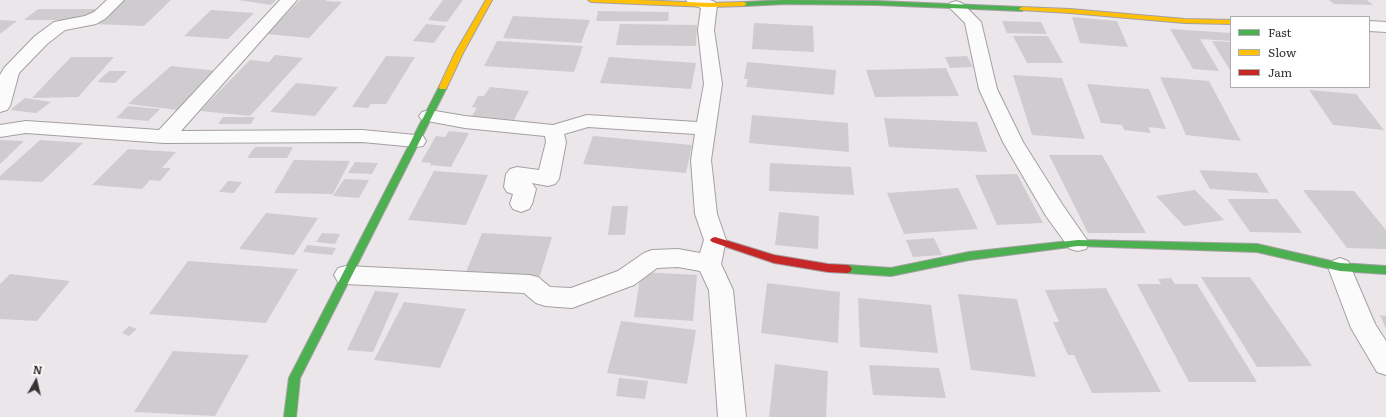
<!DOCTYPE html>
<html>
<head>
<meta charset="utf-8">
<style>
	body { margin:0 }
	#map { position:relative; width:1386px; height:417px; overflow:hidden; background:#ebe6e9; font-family:Literata,serif }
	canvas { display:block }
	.legend { position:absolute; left:1230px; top:16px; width:140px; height:72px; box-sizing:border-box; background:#fff; border:1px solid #aeadae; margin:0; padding:5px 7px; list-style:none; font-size:12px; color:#353234 }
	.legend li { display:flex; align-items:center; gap:8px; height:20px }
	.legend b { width:20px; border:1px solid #aeadae }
	.north { position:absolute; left:16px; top:361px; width:40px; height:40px; -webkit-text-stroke:3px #fff; paint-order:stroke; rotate:8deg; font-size:11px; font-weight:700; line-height:16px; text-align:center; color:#353234 }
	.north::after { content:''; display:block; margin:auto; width:14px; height:18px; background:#353234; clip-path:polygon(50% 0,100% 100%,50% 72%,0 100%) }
</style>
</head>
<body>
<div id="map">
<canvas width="1386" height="417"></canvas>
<ul class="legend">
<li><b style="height:5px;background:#4caf50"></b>Fast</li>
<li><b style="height:5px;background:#ffc107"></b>Slow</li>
<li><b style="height:5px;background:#c62828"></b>Jam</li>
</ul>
<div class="north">N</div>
</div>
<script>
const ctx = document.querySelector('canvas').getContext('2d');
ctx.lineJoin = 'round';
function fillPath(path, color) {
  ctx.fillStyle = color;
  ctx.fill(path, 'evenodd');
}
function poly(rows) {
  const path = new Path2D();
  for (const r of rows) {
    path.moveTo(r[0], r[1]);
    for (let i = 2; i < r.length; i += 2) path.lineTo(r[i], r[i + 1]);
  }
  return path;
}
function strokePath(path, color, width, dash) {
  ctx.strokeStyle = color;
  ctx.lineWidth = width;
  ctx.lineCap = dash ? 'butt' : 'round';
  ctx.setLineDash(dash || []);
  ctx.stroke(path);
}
const building = poly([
	[123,0,171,0,144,26,96,24],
	[238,0,276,0,271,5],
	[300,0,327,0,326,1,342,2,309,38,267,34],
	[443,0,463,0,447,22,428,20],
	[1329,0,1367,0,1373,5,1334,4],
	[38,9,97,9,85,20,24,20],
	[211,10,254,13,228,39,184,36],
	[598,11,669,12,668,21,596,21],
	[513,16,590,20,581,43,503,38],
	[1072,17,1117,21,1128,47,1080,43],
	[0,20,17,21,0,34],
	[1002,21,1041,22,1047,34,1007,33],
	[754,23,813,26,814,52,752,49],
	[426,24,446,26,434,43,413,41],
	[620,24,697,25,696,46,616,45],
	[1170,29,1231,33,1231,41,1200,39,1219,71,1193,69],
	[1013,36,1048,36,1063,63,1027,63],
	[497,41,583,46,574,72,484,66],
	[1212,41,1231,42,1231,72],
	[275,55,303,58,250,116,200,111,250,60,269,62],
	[386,56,415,57,386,104,371,104,368,108,352,107],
	[967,56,973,67,950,68,945,57],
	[71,57,114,57,78,97,32,98],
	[609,57,696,63,691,89,600,83],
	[747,62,836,70,834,95,746,87,748,79,744,79],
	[171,66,219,71,178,110,128,104],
	[946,68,959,96,875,97,866,70],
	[109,71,127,71,115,83,97,82],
	[1013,75,1062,78,1085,139,1032,135],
	[1160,77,1209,81,1241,141,1186,135],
	[296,83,338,87,315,116,270,112],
	[1087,84,1149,89,1166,129,1148,127,1151,133,1124,130,1122,125,1101,123],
	[490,87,529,91,514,120,472,116,477,108,472,107,478,96,484,96],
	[1309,90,1356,94,1384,130,1333,125],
	[25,98,51,102,36,113,10,110],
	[128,106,160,109,148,121,116,118],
	[752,115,848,123,849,152,749,143],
	[223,117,255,117,251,124,218,124],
	[884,118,977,122,987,152,889,147],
	[449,131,469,133,451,167,430,165,431,163,421,162,436,136,445,137],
	[593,136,692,145,686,173,583,164],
	[0,140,24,141,0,164],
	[40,140,83,143,42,182,0,180,0,176],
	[255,147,293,147,287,158,247,158],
	[128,149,176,152,162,168,171,168,160,181,150,180,142,189,92,185],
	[1049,155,1102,155,1146,233,1088,233],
	[294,160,350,161,333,194,274,193],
	[355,162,378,163,372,174,348,173],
	[770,163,851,167,854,195,769,191],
	[1199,170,1257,173,1269,193,1210,189],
	[434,171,488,175,466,225,408,220],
	[1017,174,1043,223,997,225,975,175],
	[344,179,369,180,359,198,333,196],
	[228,181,242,182,234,193,219,192],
	[958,188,978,229,904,234,887,193],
	[1195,190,1224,220,1184,226,1156,196],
	[1303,190,1354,191,1386,230,1386,249,1347,248],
	[1227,199,1277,199,1302,233,1250,232],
	[612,206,628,206,625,235,608,235],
	[779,212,819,216,818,249,775,245],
	[266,213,318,218,294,255,239,249],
	[322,233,340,234,335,244,316,242],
	[482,233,552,237,538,282,464,277],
	[934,238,942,255,913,257,906,240],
	[307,245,336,248,332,255,303,252],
	[188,261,298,269,266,323,149,314],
	[641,272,697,275,693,321,634,317],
	[10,274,70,281,37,321,0,319,0,284],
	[1201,277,1250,277,1312,366,1257,367],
	[1171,278,1175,284,1197,284,1257,382,1189,382,1137,284,1161,284,1158,279],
	[767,283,840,292,838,343,761,333],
	[1106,288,1161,392,1092,393,1074,355,1068,355,1053,322,1059,322,1045,290],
	[375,291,399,293,373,352,347,350],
	[958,294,1017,299,1036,377,971,370],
	[858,298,931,305,938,353,860,347],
	[404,302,466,309,440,368,374,360],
	[1380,315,1386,316,1386,329],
	[621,321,696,330,687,384,607,373],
	[129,326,137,329,129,336,122,333],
	[173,351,249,355,215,416,134,412],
	[775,364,828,371,826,417,769,417],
	[869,365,939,368,946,398,873,395],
	[619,378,648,381,645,399,616,396]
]);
const street = poly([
	[107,0,124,0,106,18,96,24,65,30,47,44,19,73,10,106,7,110,0,112,0,75,4,68,35,36,54,22,85,16,94,12,107,0],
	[280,0,297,0,181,131,362,130,416,135,423,136,426,141,423,146,416,147,362,142,164,143,26,133,0,137,0,125,26,121,159,130,280,0],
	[686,0,710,0,715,2,717,5,714,30,722,84,711,160,717,214,726,240,721,264,733,290,746,417,718,417,709,290,700,271,678,267,657,268,634,285,572,308,545,306,536,303,524,293,346,284,338,282,334,275,338,268,346,266,529,275,538,277,550,287,571,288,618,271,644,253,652,250,678,249,700,253,704,240,695,214,691,160,695,134,588,127,564,134,566,142,559,179,555,184,548,186,532,183,536,189,532,204,529,209,521,212,513,209,510,204,513,194,507,192,504,187,506,174,510,169,517,167,539,170,546,142,545,136,465,128,422,120,419,116,422,112,429,110,465,116,553,125,587,115,697,122,704,84,698,30,701,8,688,3,686,0],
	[956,1,962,3,981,22,997,89,1023,142,1062,204,1089,243,1086,249,1078,251,1070,249,1046,216,1003,142,979,89,965,23,948,6,950,3,956,1],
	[1369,21,1386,22,1386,32,1369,31,1369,21],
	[1340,258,1348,261,1375,324,1386,341,1386,375,1377,372,1351,328,1328,267,1332,261,1340,258]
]);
const fast = poly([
	[785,0,878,1,1022,7,1025,9,1022,11,878,5,785,4,744,6,741,4,744,2,785,0],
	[440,85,446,85,447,87,300,378,296,417,284,417,289,378,440,85],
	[1078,240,1257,244,1340,263,1386,266,1386,274,1340,271,1257,252,1078,246,969,260,891,276,847,273,844,272,842,269,844,266,847,265,891,268,969,252,1078,240]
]);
const slow = poly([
	[486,0,492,0,463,53,447,87,446,89,440,89,439,87,455,53,486,0],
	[588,0,637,0,709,3,744,2,747,4,744,6,709,7,591,2,588,0],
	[1022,7,1070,9,1185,19,1231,20,1231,24,1185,23,1070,13,1020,10,1019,9,1022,7]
]);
const jam = poly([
	[715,237,774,255,828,264,847,265,850,266,852,269,850,272,847,273,828,272,774,263,712,242,710,240,712,238,715,237]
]);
fillPath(building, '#cfcccf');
strokePath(street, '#a4a0a2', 2);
strokePath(fast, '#a4a0a2', 2);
strokePath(slow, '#a4a0a2', 2);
strokePath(jam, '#a4a0a2', 2);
fillPath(street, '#fcfbfc');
fillPath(fast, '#4caf50');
fillPath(slow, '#ffc107');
fillPath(jam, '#c62828');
</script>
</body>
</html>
